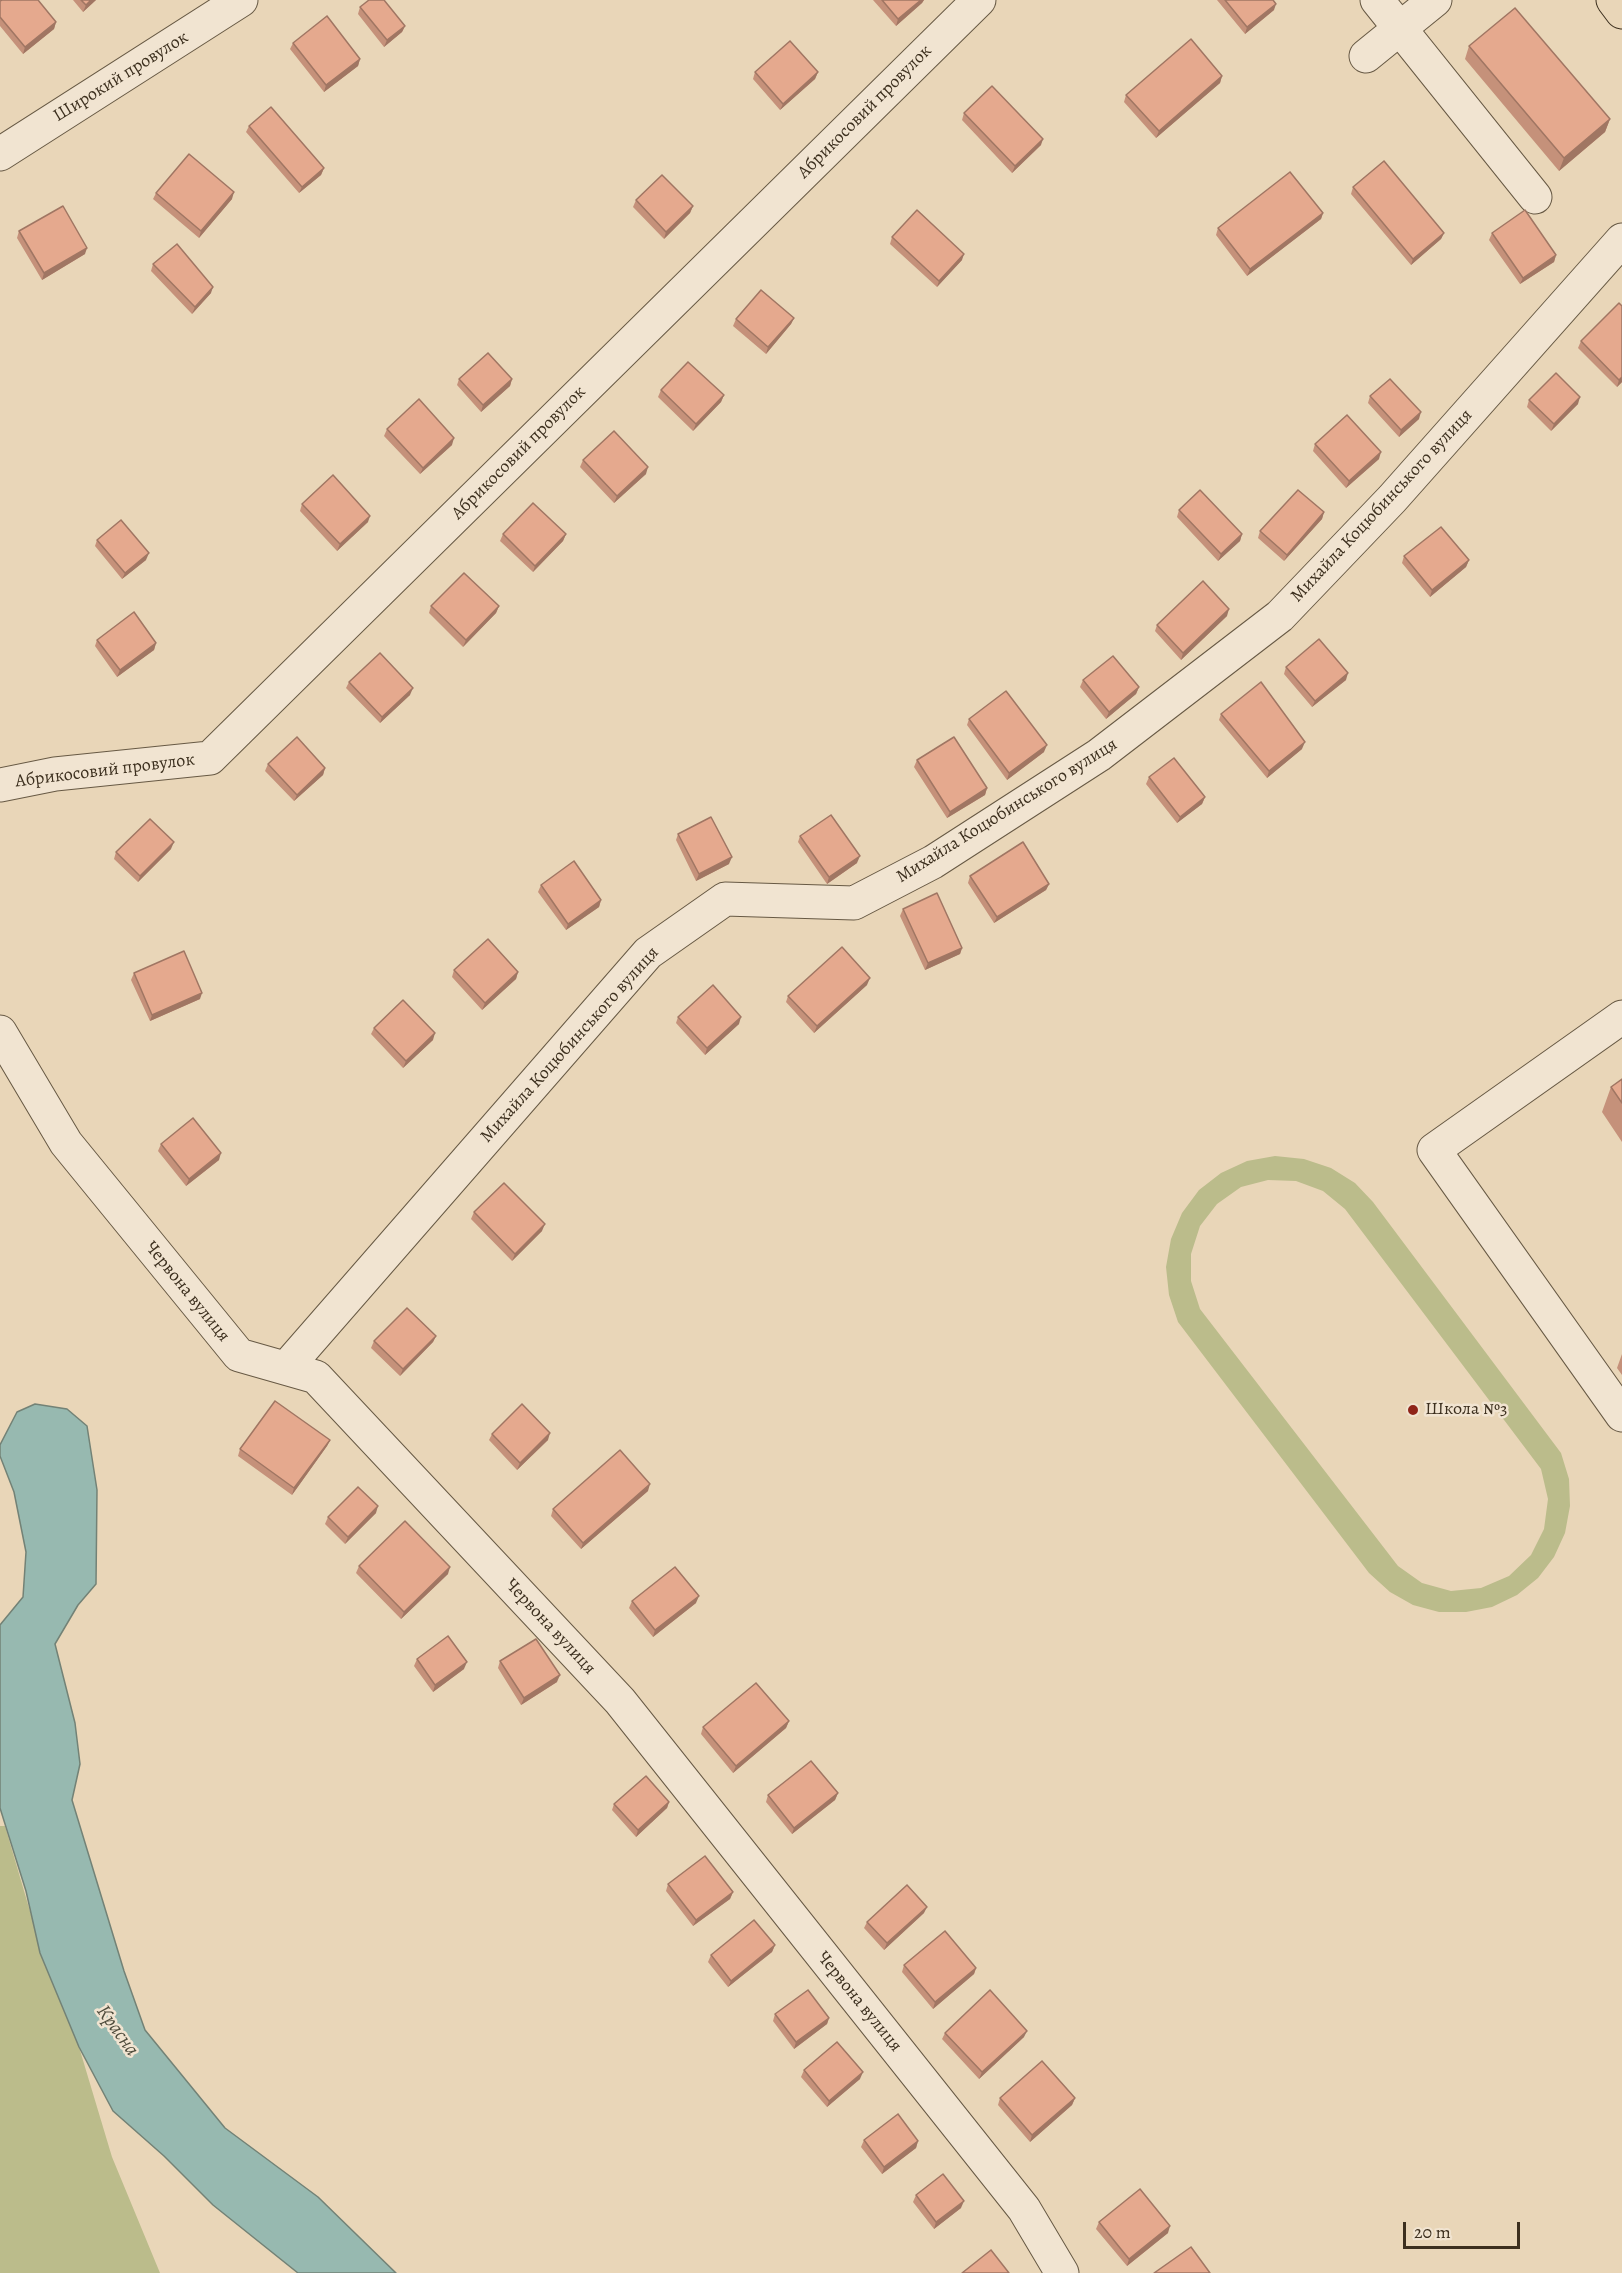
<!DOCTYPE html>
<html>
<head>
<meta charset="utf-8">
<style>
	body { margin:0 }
	#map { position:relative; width:1622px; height:2273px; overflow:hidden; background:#e9d6b8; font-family:Alegreya,serif }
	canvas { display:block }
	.scale { position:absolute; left:1403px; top:2222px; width:117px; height:27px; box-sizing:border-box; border:3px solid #3c2f1e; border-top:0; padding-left:8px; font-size:18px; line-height:21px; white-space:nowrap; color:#3c2f1e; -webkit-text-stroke:4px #f1e4d1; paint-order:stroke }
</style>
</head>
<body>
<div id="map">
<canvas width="1622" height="2273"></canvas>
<div class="scale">20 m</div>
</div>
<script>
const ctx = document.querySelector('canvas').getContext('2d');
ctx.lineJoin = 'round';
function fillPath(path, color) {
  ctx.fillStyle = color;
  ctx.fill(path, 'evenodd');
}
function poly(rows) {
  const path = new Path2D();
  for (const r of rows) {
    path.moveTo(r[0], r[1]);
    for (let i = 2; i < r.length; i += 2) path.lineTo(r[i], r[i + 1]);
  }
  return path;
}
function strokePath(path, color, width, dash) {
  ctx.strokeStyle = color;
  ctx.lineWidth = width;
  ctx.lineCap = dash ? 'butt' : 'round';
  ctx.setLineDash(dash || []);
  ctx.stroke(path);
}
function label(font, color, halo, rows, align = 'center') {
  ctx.font = font + ' Alegreya,serif';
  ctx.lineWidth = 5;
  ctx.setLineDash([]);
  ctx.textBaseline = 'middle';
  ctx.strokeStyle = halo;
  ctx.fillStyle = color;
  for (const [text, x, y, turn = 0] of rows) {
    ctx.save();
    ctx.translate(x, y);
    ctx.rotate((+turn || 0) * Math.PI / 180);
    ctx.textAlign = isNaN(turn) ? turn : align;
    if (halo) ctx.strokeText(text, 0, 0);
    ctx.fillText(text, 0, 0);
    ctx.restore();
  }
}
const green = poly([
	[1275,1156,1304,1159,1331,1168,1355,1183,1373,1202,1561,1453,1569,1479,1570,1506,1565,1533,1554,1557,1538,1578,1517,1595,1492,1607,1466,1612,1439,1612,1413,1605,1390,1592,1369,1573,1178,1322,1169,1295,1166,1267,1171,1239,1182,1213,1199,1190,1221,1173,1247,1161],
	[1268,1180,1296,1181,1323,1191,1345,1209,1541,1469,1548,1499,1544,1529,1531,1555,1509,1576,1481,1588,1451,1591,1422,1583,1398,1566,1200,1309,1191,1281,1191,1254,1200,1226,1217,1204,1241,1187],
	[0,1826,5,1826,34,1925,79,2047,112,2157,160,2273,0,2273]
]);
const water = poly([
	[35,1404,67,1409,87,1426,97,1490,96,1584,78,1605,55,1644,75,1723,80,1764,72,1800,124,1971,145,2030,225,2128,318,2197,396,2273,298,2273,213,2205,164,2156,113,2111,79,2047,40,1953,26,1891,0,1808,0,1625,23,1597,26,1552,14,1492,0,1456,0,1445,17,1412,35,1404]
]);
const minor = poly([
	[1377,0,1535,197],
	[1366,56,1435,0],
	[0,154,241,0],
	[0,785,55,774,210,758,979,0],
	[1622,1017,1434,1150,1622,1415],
	[0,1032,66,1143,239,1355,316,1377,620,1701,1024,2209,1062,2273],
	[286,1368,648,953,725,899,854,903,933,862,1099,755,1280,616,1392,499,1622,240]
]);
const major = poly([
	[1613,0,1622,12]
]);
const wall = poly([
	[73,0,96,0,83,12],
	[873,0,924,0,922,3,896,26],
	[1217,0,1273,0,1274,10,1245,34],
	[0,1,56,22,54,29,23,54,0,26],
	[360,7,405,26,402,32,384,47,358,14],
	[293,43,360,59,358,66,324,92,290,49],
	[1469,46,1610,119,1605,132,1559,171,1465,59],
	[755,72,818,72,815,79,780,110,753,79],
	[1222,76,1220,83,1156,138,1124,102,1126,95],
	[964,113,1041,145,1012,173,962,120],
	[249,126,324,168,321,175,299,193,246,132],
	[1353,187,1444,233,1441,239,1411,265,1351,194],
	[156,193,232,199,199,238,153,199],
	[636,200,693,206,690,213,664,239,633,207],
	[1323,213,1321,219,1247,276,1216,235,1218,228],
	[19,231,85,254,42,280,17,238],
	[1492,233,1556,255,1554,262,1520,284,1489,240],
	[892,237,962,260,937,287,890,244],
	[153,264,211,293,192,314,151,271],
	[794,318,791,324,766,354,733,326,736,319],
	[1581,341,1622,382,1617,387,1578,348],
	[459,379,512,379,510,386,481,412,457,385],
	[661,390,724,395,721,402,693,431,658,397],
	[1370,396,1419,419,1399,437,1368,403],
	[1529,400,1578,404,1551,431,1527,407],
	[387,429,452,445,420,474,384,436],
	[1315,444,1379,459,1346,488,1313,451],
	[583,460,646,474,614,503,580,467],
	[302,504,368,522,337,551,300,511],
	[1179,510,1242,534,1240,541,1218,561,1177,517],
	[1324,512,1322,519,1284,561,1258,538,1260,531],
	[503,534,566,534,563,541,533,572,500,541],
	[97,540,146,560,122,579,95,546],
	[1404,556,1469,560,1466,567,1430,597,1402,563],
	[431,606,499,606,496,613,463,647,429,613],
	[1227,616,1181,660,1155,631,1157,625],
	[97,640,156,643,154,650,117,677,95,646],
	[1286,667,1346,680,1312,707,1284,674],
	[1083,680,1139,687,1136,694,1106,719,1080,687],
	[349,682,410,695,380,723,346,688],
	[1221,714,1302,749,1267,778,1219,720],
	[969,719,1044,752,1007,780,967,725],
	[917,760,987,788,985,795,947,818,914,767],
	[268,764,325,768,323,775,294,801,265,771],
	[1149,777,1205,797,1202,804,1177,823,1146,784],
	[678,834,729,864,696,881,676,840],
	[800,836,857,863,827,884,798,842],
	[171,849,138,882,114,859,116,852],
	[970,876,1049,884,1046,890,994,923,968,883],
	[541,885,601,900,599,907,566,930,538,892],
	[903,909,962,948,960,954,925,970,900,916],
	[454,970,518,972,516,979,482,1010,452,977],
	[134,973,200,999,150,1021,131,980],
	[867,985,814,1033,786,1002,788,996],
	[678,1017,739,1024,705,1055,676,1023],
	[374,1028,433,1040,403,1068,371,1034],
	[1622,1079,1622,1142,1602,1112,1611,1087],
	[161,1144,219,1160,186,1186,158,1151],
	[474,1212,542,1231,512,1261,471,1219],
	[436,1336,433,1342,400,1376,371,1348,374,1341],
	[1622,1354,1622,1375,1617,1368],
	[492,1434,548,1440,517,1470,489,1440],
	[330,1440,327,1446,292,1495,238,1456,240,1449],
	[648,1491,581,1549,551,1516,553,1509],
	[376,1513,345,1544,325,1524,328,1517],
	[359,1566,448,1574,401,1619,356,1573],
	[632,1601,696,1603,653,1637,629,1608],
	[417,1659,464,1669,433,1692,414,1666],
	[500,1661,557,1682,521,1705,498,1668],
	[789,1721,786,1728,733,1773,701,1734,703,1727],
	[838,1793,835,1800,792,1834,766,1802,768,1795],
	[669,1802,667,1808,636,1837,612,1810,614,1804],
	[668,1884,733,1892,730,1899,693,1926,666,1891],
	[924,1913,884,1950,864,1928,867,1922],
	[775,1945,772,1952,728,1987,708,1962,711,1955],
	[904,1965,976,1968,974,1974,933,2009,902,1972],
	[775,2014,829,2018,827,2024,794,2049,773,2021],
	[945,2033,1024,2037,979,2079,942,2039],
	[804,2070,860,2079,827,2107,801,2077],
	[1000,2098,1075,2098,1072,2105,1030,2142,998,2105],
	[864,2140,918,2141,916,2148,882,2174,861,2147],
	[916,2195,961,2208,934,2229,913,2202],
	[1099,2222,1168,2233,1127,2266,1096,2229]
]);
const shadedWall = poly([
	[91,0,96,0,83,12,86,5],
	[921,0,924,0,922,3,896,26,898,19],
	[1276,4,1274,10,1245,34,1247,27],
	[56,22,54,29,23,54,25,47],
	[405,26,402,32,384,47,387,40],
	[360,59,358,66,324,92,326,85],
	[818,72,815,79,780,110,783,104],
	[1222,76,1220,83,1156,138,1159,131],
	[1610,119,1605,132,1559,171,1564,158],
	[1043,139,1041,145,1012,173,1015,166],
	[324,168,321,175,299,193,302,187],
	[234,192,232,199,199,238,201,231],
	[693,206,690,213,664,239,666,232],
	[1323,213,1321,219,1247,276,1250,269],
	[1444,233,1441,239,1411,265,1413,259],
	[87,248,85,254,42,280,44,273],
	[964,254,962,260,937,287,939,281],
	[1556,255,1554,262,1520,284,1523,278],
	[213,287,211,293,192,314,195,307],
	[794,318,791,324,766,354,768,347],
	[1622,377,1622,382,1617,387,1619,380],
	[512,379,510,386,481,412,483,405],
	[724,395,721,402,693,431,696,424],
	[1580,397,1578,404,1551,431,1554,424],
	[1421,412,1419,419,1399,437,1401,430],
	[454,438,452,445,420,474,423,468],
	[1381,452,1379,459,1346,488,1349,481],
	[648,467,646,474,614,503,617,496],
	[1324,512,1322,519,1284,561,1287,555],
	[370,516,368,522,337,551,340,544],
	[566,534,563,541,533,572,535,566],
	[1242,534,1240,541,1218,561,1221,554],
	[149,553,146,560,122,579,125,573],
	[1469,560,1466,567,1430,597,1432,590],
	[499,606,496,613,463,647,466,640],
	[1229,609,1227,616,1181,660,1183,653],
	[156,643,154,650,117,677,120,670],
	[1348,673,1346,680,1312,707,1315,701],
	[1139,687,1136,694,1106,719,1109,712],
	[413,688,410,695,380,723,382,717],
	[1305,742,1302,749,1267,778,1269,771],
	[1047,745,1044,752,1007,780,1009,773],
	[325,768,323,775,294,801,297,795],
	[987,788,985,795,947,818,950,812],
	[1205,797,1202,804,1177,823,1180,817],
	[174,842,171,849,138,882,140,876],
	[860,856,857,863,827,884,829,877],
	[732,857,729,864,696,881,699,874],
	[1049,884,1046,890,994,923,997,917],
	[601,900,599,907,566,930,568,924],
	[962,948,960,954,925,970,928,963],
	[518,972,516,979,482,1010,485,1003],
	[870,978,867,985,814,1033,817,1026],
	[202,993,200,999,150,1021,152,1015],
	[741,1017,739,1024,705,1055,707,1048],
	[435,1033,433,1040,403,1068,406,1061],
	[221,1153,219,1160,186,1186,189,1179],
	[545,1224,542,1231,512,1261,515,1254],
	[436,1336,433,1342,400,1376,403,1369],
	[550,1433,548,1440,517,1470,520,1463],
	[330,1440,327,1446,292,1495,294,1488],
	[650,1484,648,1491,581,1549,583,1543],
	[378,1506,376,1513,345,1544,348,1537],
	[450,1567,448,1574,401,1619,404,1612],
	[699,1596,696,1603,653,1637,655,1630],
	[467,1662,464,1669,433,1692,435,1685],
	[560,1675,557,1682,521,1705,524,1698],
	[789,1721,786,1728,733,1773,736,1766],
	[838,1793,835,1800,792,1834,794,1828],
	[669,1802,667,1808,636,1837,638,1830],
	[733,1892,730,1899,693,1926,696,1920],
	[927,1907,924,1913,884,1950,887,1943],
	[775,1945,772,1952,728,1987,731,1981],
	[976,1968,974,1974,933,2009,935,2002],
	[829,2018,827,2024,794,2049,796,2042],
	[1027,2031,1024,2037,979,2079,982,2072],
	[863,2072,860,2079,827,2107,829,2101],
	[1075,2098,1072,2105,1030,2142,1032,2135],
	[918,2141,916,2148,882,2174,884,2167],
	[964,2201,961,2208,934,2229,936,2222],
	[1170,2226,1168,2233,1127,2266,1129,2259]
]);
const building = poly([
	[2,0,38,0,56,22,25,47,0,17,0,1,2,0],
	[81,0,91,0,86,5,81,0],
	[369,0,384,0,405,26,387,40,360,7,369,0],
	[882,0,921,0,898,19,882,0],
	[1225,0,1273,0,1276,4,1247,27,1225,0],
	[1515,8,1610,119,1564,158,1469,46,1515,8],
	[327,16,360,59,326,85,293,43,327,16],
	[1191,39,1222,76,1159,131,1126,95,1191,39],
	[790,41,818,72,783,104,755,72,790,41],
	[992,86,1043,139,1015,166,964,113,992,86],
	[271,107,324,168,302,187,249,126,271,107],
	[189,154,234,192,201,231,156,193,189,154],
	[1384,161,1444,233,1413,259,1353,187,1384,161],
	[1290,172,1323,213,1250,269,1218,228,1290,172],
	[662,175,693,206,666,232,636,200,662,175],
	[63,206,87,248,44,273,19,231,63,206],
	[917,210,964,254,939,281,892,237,917,210],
	[1525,210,1556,255,1523,278,1492,233,1525,210],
	[177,244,213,287,195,307,153,264,177,244],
	[761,290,794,318,768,347,736,319,761,290],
	[1619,303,1622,306,1622,377,1619,380,1581,341,1619,303],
	[488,353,512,379,483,405,459,379,488,353],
	[688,362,724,395,696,424,661,390,688,362],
	[1556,373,1580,397,1554,424,1529,400,1556,373],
	[1390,379,1421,412,1401,430,1370,396,1390,379],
	[419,399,454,438,423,468,387,429,419,399],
	[1347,415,1381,452,1349,481,1315,444,1347,415],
	[614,431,648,467,617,496,583,460,614,431],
	[333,475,370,516,340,544,302,504,333,475],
	[1200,490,1242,534,1221,554,1179,510,1200,490],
	[1298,490,1324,512,1287,555,1260,531,1298,490],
	[533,503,566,534,535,566,503,534,533,503],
	[121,520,149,553,125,573,97,540,121,520],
	[1441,527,1469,560,1432,590,1404,556,1441,527],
	[464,573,499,606,466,640,431,606,464,573],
	[1203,581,1229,609,1183,653,1157,625,1203,581],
	[134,612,156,643,120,670,97,640,134,612],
	[1319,639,1348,673,1315,701,1286,667,1319,639],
	[380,653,413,688,382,717,349,682,380,653],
	[1113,656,1139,687,1109,712,1083,680,1113,656],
	[1261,682,1305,742,1269,771,1221,714,1261,682],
	[1006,691,1047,745,1009,773,969,719,1006,691],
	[297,737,325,768,297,795,268,764,297,737],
	[954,737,987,788,950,812,917,760,954,737],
	[1174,758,1205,797,1180,817,1149,777,1174,758],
	[831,815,860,856,829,877,800,836,831,815],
	[711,817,732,857,699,874,678,834,711,817],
	[150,819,174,842,140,876,116,852,150,819],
	[1023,842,1049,884,997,917,970,876,1023,842],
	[574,861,601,900,568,924,541,885,574,861],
	[937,893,962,948,928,963,903,909,937,893],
	[488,939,518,972,485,1003,454,970,488,939],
	[842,947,870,978,817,1026,788,996,842,947],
	[184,951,202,993,152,1015,134,973,184,951],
	[713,985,741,1017,707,1048,678,1017,713,985],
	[403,1000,435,1033,406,1061,374,1028,403,1000],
	[1622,1079,1622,1103,1611,1087,1622,1079],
	[193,1118,221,1153,189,1179,161,1144,193,1118],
	[504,1183,545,1224,515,1254,474,1212,504,1183],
	[407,1308,436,1336,403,1369,374,1341,407,1308],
	[275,1401,330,1440,294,1488,240,1449,275,1401],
	[522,1404,550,1433,520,1463,492,1434,522,1404],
	[620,1450,650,1484,583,1543,553,1509,620,1450],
	[358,1487,378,1506,348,1537,328,1517,358,1487],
	[405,1521,450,1567,404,1612,359,1566,405,1521],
	[675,1567,699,1596,655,1630,632,1601,675,1567],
	[448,1636,467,1662,435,1685,417,1659,448,1636],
	[536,1639,560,1675,524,1698,500,1661,536,1639],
	[756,1683,789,1721,736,1766,703,1727,756,1683],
	[811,1761,838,1793,794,1828,768,1795,811,1761],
	[646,1776,669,1802,638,1830,614,1804,646,1776],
	[705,1856,733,1892,696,1920,668,1884,705,1856],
	[907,1885,927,1907,887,1943,867,1922,907,1885],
	[754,1920,775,1945,731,1981,711,1955,754,1920],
	[945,1931,976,1968,935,2002,904,1965,945,1931],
	[808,1990,829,2018,796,2042,775,2014,808,1990],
	[990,1990,1027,2031,982,2072,945,2033,990,1990],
	[837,2042,863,2072,829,2101,804,2070,837,2042],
	[1042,2061,1075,2098,1032,2135,1000,2098,1042,2061],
	[898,2114,918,2141,884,2167,864,2140,898,2114],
	[943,2174,964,2201,936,2222,916,2195,943,2174],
	[1140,2189,1170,2226,1129,2259,1099,2222,1140,2189],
	[1191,2247,1210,2273,1154,2273,1191,2247],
	[991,2250,1009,2273,962,2273,991,2250]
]);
const markers = [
	[1413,1410,6,"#8f2418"]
];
const streetNames = [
	["Широкий провулок",121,77,-32],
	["Абрикосовий провулок",865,112,-45],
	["Абрикосовий провулок",519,453,-45],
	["Михайла Коцюбинського вулиця",1382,506,-47],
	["Абрикосовий провулок",105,771,-7],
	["Михайла Коцюбинського вулиця",1007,811,-32],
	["Михайла Коцюбинського вулиця",570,1045,-48],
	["Червона вулиця",187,1292,51],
	["Червона вулиця",550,1627,47],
	["Червона вулиця",859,2002,51]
];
const poiNames = [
	["Школа №3",1425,1410]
];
const waterNames = [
	["Красна",117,2031,54]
];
fillPath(green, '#bbbc8b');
fillPath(water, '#97b9b0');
strokePath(water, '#738276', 1.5);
strokePath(minor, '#675944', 35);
strokePath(major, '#3c2f1e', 35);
strokePath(minor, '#f1e4d1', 33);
strokePath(major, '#e9d6b8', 33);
fillPath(wall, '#c5917a');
fillPath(shadedWall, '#a07663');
fillPath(building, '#e5a98e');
strokePath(building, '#a07663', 1.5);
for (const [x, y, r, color] of markers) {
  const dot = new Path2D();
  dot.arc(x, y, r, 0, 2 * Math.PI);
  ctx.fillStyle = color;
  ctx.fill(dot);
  strokePath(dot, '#f1e4d1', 2);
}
label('18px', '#3c2f1e', '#f1e4d1', streetNames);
label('18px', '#3c2f1e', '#f1e4d1', poiNames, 'left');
label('italic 20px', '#4e4b3b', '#f1e4d1', waterNames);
</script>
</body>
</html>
